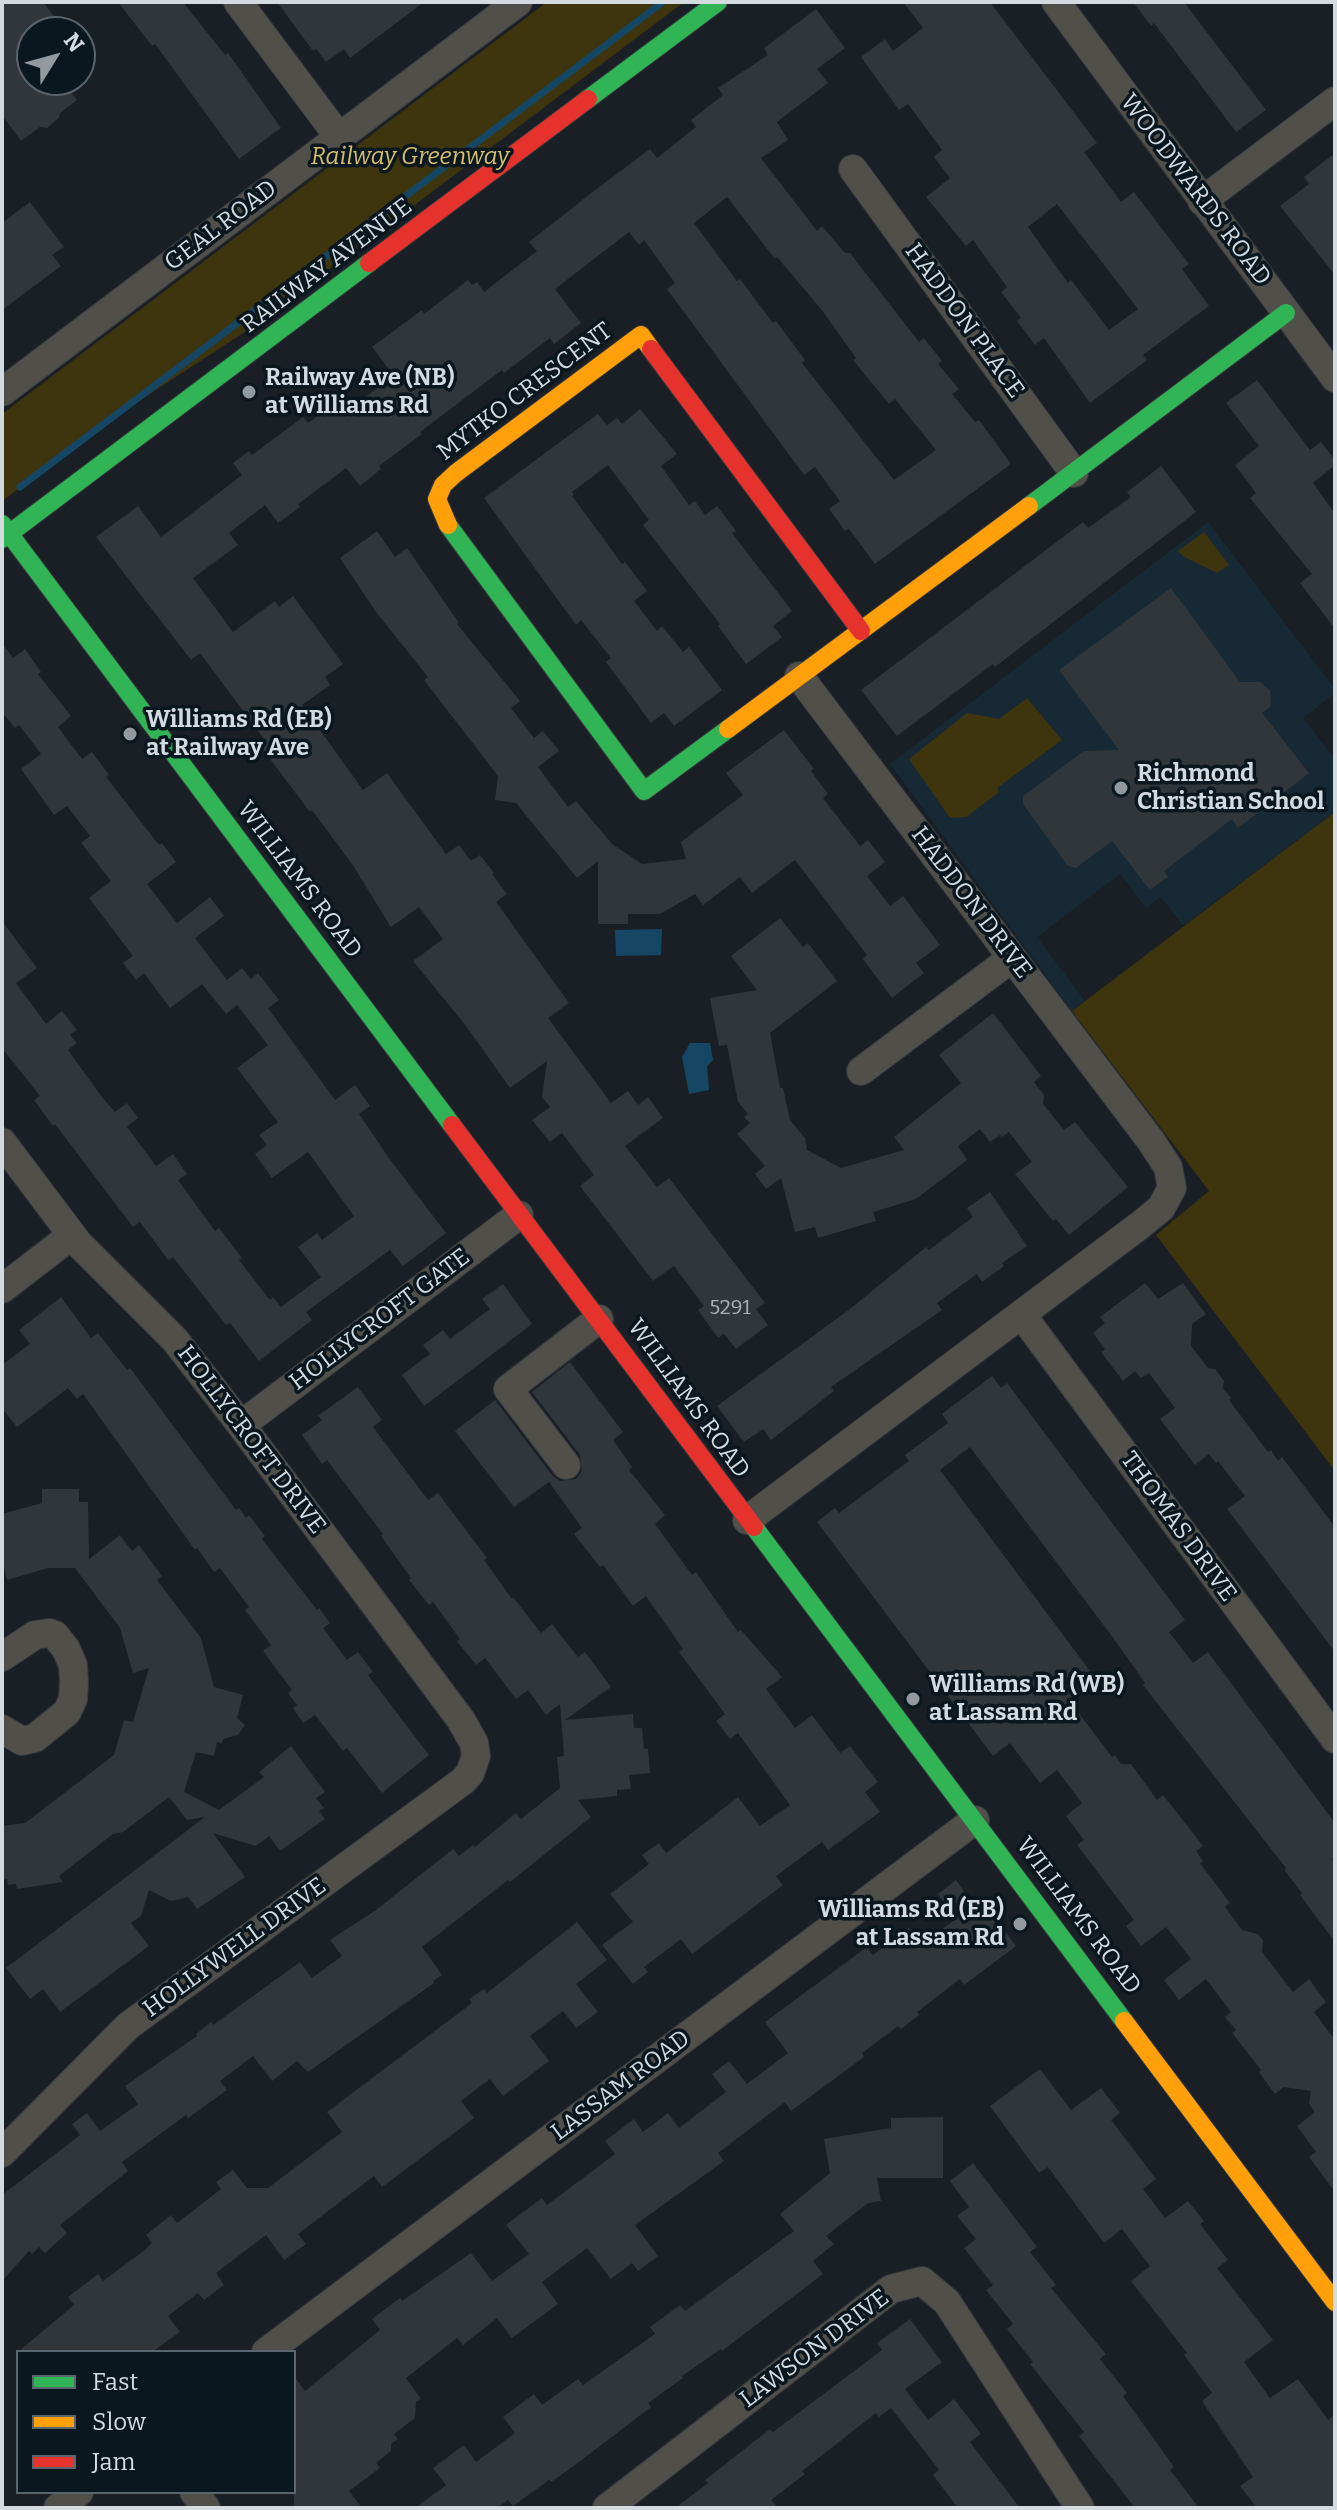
<!DOCTYPE html>
<html>
<head>
<meta charset="utf-8">
<style>
	body { margin:0 }
	#map { position:relative; width:1337px; height:2510px; overflow:hidden; background:#191f24; font-family:Bitter,serif }
	canvas { display:block }
	.frame { position:absolute; inset:0; border:4px solid #d3dbe1; pointer-events:none }
	.legend { position:absolute; left:16px; top:2350px; width:280px; height:144px; box-sizing:border-box; background:#0a171f; border:2px solid #5a656d; margin:0; padding:10px 14px; list-style:none; font-size:24px; color:#d3dbe1 }
	.legend li { display:flex; align-items:center; gap:16px; height:40px }
	.legend b { width:40px; border:2px solid #5a656d }
	.north { position:absolute; left:16px; top:16px; width:80px; height:80px; box-sizing:border-box; background:#0a171f; border:2px solid #5a656d; border-radius:50%; rotate:53deg; font-size:22px; font-weight:700; line-height:32px; text-align:center; color:#d3dbe1 }
	.north::after { content:''; display:block; margin:auto; width:28px; height:36px; background:#92999f; clip-path:polygon(50% 0,100% 100%,50% 72%,0 100%) }
</style>
</head>
<body>
<div id="map">
<canvas width="1337" height="2510"></canvas>
<div class="frame"></div>
<ul class="legend">
<li><b style="height:10px;background:#30b455"></b>Fast</li>
<li><b style="height:10px;background:#ff9f0a"></b>Slow</li>
<li><b style="height:10px;background:#e5322d"></b>Jam</li>
</ul>
<div class="north">N</div>
</div>
<script>
const ctx = document.querySelector('canvas').getContext('2d');
ctx.lineJoin = 'round';
function fillPath(path, color) {
  ctx.fillStyle = color;
  ctx.fill(path, 'evenodd');
}
function poly(rows) {
  const path = new Path2D();
  for (const r of rows) {
    path.moveTo(r[0], r[1]);
    for (let i = 2; i < r.length; i += 2) path.lineTo(r[i], r[i + 1]);
  }
  return path;
}
function strokePath(path, color, width, dash) {
  ctx.strokeStyle = color;
  ctx.lineWidth = width;
  ctx.lineCap = dash ? 'butt' : 'round';
  ctx.setLineDash(dash || []);
  ctx.stroke(path);
}
function label(font, color, halo, rows, align = 'center') {
  ctx.font = font + ' Bitter,serif';
  ctx.lineWidth = 7;
  ctx.setLineDash([]);
  ctx.textBaseline = 'middle';
  ctx.strokeStyle = halo;
  ctx.fillStyle = color;
  for (const [text, x, y, turn = 0] of rows) {
    ctx.save();
    ctx.translate(x, y);
    ctx.rotate((+turn || 0) * Math.PI / 180);
    ctx.textAlign = isNaN(turn) ? turn : align;
    if (halo) ctx.strokeText(text, 0, 0);
    ctx.fillText(text, 0, 0);
    ctx.restore();
  }
}
const built = poly([
	[1208,522,1335,689,1335,693,1303,718,1335,759,1335,812,1183,926,1161,897,1146,908,1120,874,1037,937,1085,1001,1072,1011,890,764]
]);
const green = poly([
	[547,2,684,2,254,326,139,401,2,501,2,414],
	[1204,532,1229,565,1217,573,1184,557,1178,551],
	[1027,698,1062,740,997,788,999,792,966,817,950,818,909,759,967,713,999,719],
	[1335,812,1335,1471,1156,1235,1209,1191,1072,1011]
]);
const water = poly([
	[662,929,661,955,616,956,615,930],
	[690,1043,710,1043,713,1060,707,1066,709,1090,689,1094,682,1057]
]);
const stream = poly([
	[20,487,663,2]
]);
const building = poly([
	[2,2,43,2,66,32,32,32,32,80,61,80,77,100,60,113,59,118,47,128,40,127,21,141,2,115],
	[118,2,183,2,225,55,228,53,281,128,239,159,155,44,152,46],
	[277,2,424,2,350,58,344,49,326,62,316,49,313,51],
	[903,2,990,2,1097,143,1084,152,1121,202,1134,192,1189,264,1182,269,1209,306,1143,355,1147,360,1090,403,1044,338,1035,345,1017,321,1021,318,1001,292,1007,287,973,240,966,246,926,197,950,178,934,157,942,150,908,104,899,110,861,57,885,39,893,51,923,28],
	[1057,204,1138,309,1109,330,1071,280,1068,283,1028,227],
	[1133,2,1184,2,1266,110,1236,132,1154,23,1151,26],
	[816,9,845,48,817,69,828,83,777,122,788,140,761,158,817,231,822,226,845,253,850,253,919,342,924,338,942,361,938,364,959,389,952,394,975,422,979,420,1011,464,875,564,849,529,845,531,829,509,840,501,815,467,804,475,667,289,675,283,644,240,639,245,629,232,555,289,581,323,554,344,550,338,504,373,502,370,420,432,422,434,379,466,381,469,360,486,346,468,298,504,300,507,278,523,265,505,229,533,238,545,193,578,233,632,275,601,279,607,293,596,343,664,325,677,330,685,302,705,363,790,387,773,446,854,459,845,471,861,480,855,494,873,492,874,507,894,496,902,569,1003,548,1018,611,1103,628,1091,638,1105,648,1097,663,1118,625,1146,657,1187,669,1178,765,1303,756,1309,768,1325,736,1349,724,1334,718,1338,698,1310,704,1306,674,1266,653,1281,580,1186,594,1175,562,1133,550,1142,532,1120,550,1107,542,1097,547,1061,510,1088,466,1026,413,961,443,939,419,907,391,927,352,864,312,810,310,812,261,747,267,743,200,653,191,660,96,537,138,506,161,537,242,475,233,463,249,451,252,455,303,417,308,423,333,404,341,414,353,406,394,376,372,347,422,310,424,314,468,280,472,285,477,282,484,292,537,251,529,242,590,194,650,149,657,158,696,127,691,120,723,95,718,88,768,55,764,48],
	[727,197,775,259,777,257,821,309,856,358,853,360,889,404,895,399,936,450,894,480,802,363,805,360,776,321,773,323,740,279,737,281,694,223],
	[1335,153,1335,275,1280,206,1309,184,1304,177],
	[30,202,64,247,52,255,61,266,2,310,2,223],
	[1257,380,1310,450,1321,442,1335,460,1335,465,1313,483,1335,514,1335,629,1300,583,1312,574,1250,498,1256,493,1235,465,1259,446,1226,403],
	[640,409,677,454,661,466,689,505,695,501,705,515,717,506,736,531,732,533,792,611,773,626,782,637,746,664,718,626,720,624,643,525,649,520,608,465,572,492,574,495,572,496,622,564,625,562,647,591,634,601,657,631,662,626,683,652,689,647,722,690,674,726,664,713,651,723,606,662,611,658,581,620,576,625,484,498,598,414,607,425,617,418,622,424],
	[1161,466,1196,512,995,667,993,664,897,736,861,690,1083,522,1088,528,1131,497,1127,492],
	[377,531,395,557,407,548,459,623,457,624,520,701,511,708,534,738,543,731,559,751,538,767,568,807,576,801,612,844,642,864,686,859,681,842,743,795,726,773,784,730,814,769,811,771,828,794,823,798,860,846,868,840,885,862,867,876,890,906,903,896,940,945,916,963,924,973,892,998,863,959,867,955,795,860,752,893,740,877,703,905,695,894,660,914,628,914,628,924,598,924,598,861,577,878,516,803,495,800,498,776,424,680,428,677,376,612,340,558],
	[1171,588,1240,682,1260,682,1270,690,1271,706,1262,713,1309,773,1238,828,1232,819,1164,871,1168,877,1150,890,1112,841,1076,868,1068,866,1023,804,1023,796,1084,751,1119,750,1059,670],
	[2,643,13,658,25,649,41,672,38,674,71,716,58,727,82,759,92,752,109,775,106,777,159,845,162,843,176,862,147,884,177,923,210,897,224,916,195,938,227,980,242,968,251,979,258,973,279,1000,268,1008,335,1100,355,1085,370,1106,359,1114,389,1158,446,1233,403,1266,390,1250,306,1312,312,1320,259,1361,230,1323,226,1325,173,1257,168,1260,140,1222,133,1227,55,1124,53,1126,34,1100,40,1096,2,1048,2,921,37,968,16,983,46,1024,62,1011,77,1030,70,1035,77,1043,68,1050,101,1096,115,1112,127,1103,138,1118,127,1127,156,1166,173,1154,187,1174,178,1180,215,1231,219,1228,242,1258,239,1260,270,1300,273,1297,281,1307,321,1277,298,1247,317,1233,322,1240,354,1216,308,1152,272,1178,255,1154,267,1145,259,1135,278,1122,237,1068,268,1045,237,1005,226,1014,202,984,170,1008,144,973,136,980,123,963,133,956,89,898,111,881,81,843,90,836,67,806,54,815,21,769,41,754,19,725,15,728,2,712],
	[780,918,803,947,808,943,837,981,770,1033,780,1088,783,1088,790,1120,805,1138,807,1150,841,1168,904,1150,894,1137,961,1083,939,1055,993,1013,1041,1076,1034,1082,1044,1095,1043,1104,1064,1130,1075,1122,1128,1187,1069,1235,1056,1219,1053,1221,1015,1174,1032,1162,1009,1132,1002,1137,1000,1135,990,1142,980,1129,958,1146,967,1160,916,1199,873,1212,876,1221,818,1238,815,1227,795,1232,781,1178,766,1189,755,1174,765,1166,737,1134,750,1123,744,1117,748,1114,738,1102,727,1045,719,1046,710,998,757,990,731,956],
	[990,1192,1027,1246,1002,1263,1004,1266,982,1282,977,1274,937,1303,942,1310,831,1387,834,1391,771,1440,763,1429,744,1442,717,1406,850,1309,926,1247,929,1250,973,1217,967,1208],
	[1145,1283,1158,1299,1183,1283,1206,1314,1192,1324,1191,1346,1208,1368,1215,1369,1224,1381,1223,1388,1231,1398,1229,1400,1268,1452,1271,1450,1278,1461,1282,1457,1335,1527,1335,1652,1227,1509,1245,1496,1218,1461,1216,1463,1209,1454,1195,1465,1160,1419,1175,1408,1149,1373,1141,1378,1135,1371,1123,1381,1101,1352,1105,1349,1093,1333,1105,1323,1100,1317],
	[503,1284,532,1324,424,1406,402,1375,430,1354,423,1345,443,1330,450,1339,490,1309,482,1299],
	[61,1297,91,1338,98,1333,127,1370,130,1368,236,1510,239,1508,246,1518,249,1515,265,1536,262,1539,317,1610,319,1608,330,1623,323,1628,347,1660,358,1652,373,1672,368,1675,429,1755,382,1793,347,1748,343,1751,315,1715,303,1723,293,1708,297,1705,288,1693,292,1690,263,1651,271,1645,245,1610,249,1607,220,1568,214,1572,197,1548,195,1550,83,1394,77,1399,68,1388,17,1427,2,1408,2,1365,30,1344,19,1330],
	[570,1362,623,1432,613,1440,632,1467,629,1470,665,1515,655,1524,692,1575,696,1572,738,1632,741,1630,782,1677,766,1689,795,1728,812,1715,840,1753,850,1746,878,1782,865,1792,880,1812,828,1850,822,1842,776,1876,783,1885,692,1954,681,1939,644,1967,648,1972,633,1984,602,1945,633,1922,610,1894,649,1864,642,1855,659,1843,666,1853,738,1797,760,1826,790,1805,738,1733,730,1739,716,1721,725,1714,679,1652,683,1649,646,1596,633,1606,603,1565,600,1567,574,1534,582,1528,549,1482,514,1507,455,1431,495,1400,552,1475,560,1481,576,1479,582,1471,580,1455,532,1392],
	[992,1376,1001,1388,1007,1383,1185,1620,1169,1632,1193,1663,1208,1652,1335,1823,1335,1856,1332,1859,1335,1863,1335,1942,1300,1895,1302,1893,1285,1871,1286,1868,1143,1685,1145,1683,1114,1639,970,1447,940,1470,1096,1679,1069,1700,1112,1757,1115,1755,1121,1764,1131,1764,1157,1800,1163,1795,1186,1824,1203,1846,1196,1851,1203,1861,1200,1863,1230,1903,1225,1907,1242,1930,1258,1934,1263,1941,1262,1952,1293,1992,1309,1979,1326,2002,1314,2012,1335,2040,1335,2192,1309,2157,1316,2152,1297,2126,1315,2112,1309,2104,1311,2091,1284,2087,1275,2094,1259,2072,1261,2070,1232,2033,1236,2030,1225,2017,1231,2012,1206,1979,1179,2000,1164,1980,1191,1959,1166,1927,1141,1946,1126,1926,1134,1920,1077,1845,1084,1840,1066,1816,1082,1803,1057,1770,1040,1783,1010,1743,993,1756,817,1522,835,1508,839,1513,909,1461,905,1455,948,1423,942,1414],
	[358,1387,382,1420,373,1427,428,1500,438,1493,487,1558,484,1560,512,1599,513,1597,541,1633,552,1624,578,1657,585,1652,611,1687,565,1720,633,1714,634,1728,642,1728,644,1749,648,1749,650,1773,629,1775,631,1789,617,1790,617,1796,578,1800,591,1817,510,1882,508,1880,422,1947,442,1975,433,1981,434,1983,308,2072,297,2061,272,2081,253,2056,220,2081,227,2090,188,2118,186,2115,122,2162,128,2171,60,2225,67,2233,45,2253,39,2247,32,2254,29,2251,2,2281,2,2195,80,2135,72,2124,87,2113,100,2131,138,2104,125,2086,197,2036,196,2034,211,2022,213,2025,300,1962,312,1978,342,1956,330,1940,376,1910,453,1849,459,1856,473,1845,475,1847,516,1813,521,1819,560,1788,557,1757,564,1756,560,1704,546,1715,528,1690,516,1699,485,1658,476,1665,457,1641,460,1639,433,1602,429,1605,409,1580,411,1578,381,1536,383,1534,327,1460,322,1464,302,1435,322,1420,318,1416],
	[42,1489,79,1489,79,1502,88,1502,89,1559,120,1535,132,1551,139,1545,162,1576,157,1580,201,1638,214,1687,243,1695,237,1718,245,1725,238,1735,223,1739,222,1743,217,1742,214,1756,196,1752,184,1792,219,1810,264,1777,259,1772,291,1746,325,1792,316,1798,324,1808,319,1811,325,1819,280,1851,269,1836,256,1846,213,1833,245,1877,197,1909,188,1897,171,1901,149,1890,141,1916,131,1923,149,1946,60,2012,43,1989,30,1999,6,1968,205,1817,187,1820,169,1797,123,1832,113,1834,59,1876,63,1882,17,1889,16,1884,8,1885,7,1879,2,1880,2,1826,25,1823,114,1755,124,1720,133,1722,149,1668,133,1673,120,1628,75,1568,48,1568,7,1580,2,1559,2,1514,42,1503],
	[956,1880,974,1906,982,1901,1016,1946,964,1985,960,1979,917,2012,919,2015,901,2029,898,2026,862,2053,864,2057,791,2111,785,2102,718,2153,724,2161,635,2225,658,2256,638,2271,632,2263,611,2279,587,2248,542,2282,558,2304,512,2338,497,2318,463,2345,457,2338,406,2378,421,2399,416,2402,415,2418,394,2434,398,2439,391,2444,391,2451,376,2463,380,2468,349,2491,362,2508,294,2508,294,2376,305,2391,380,2330,372,2319,400,2298,402,2301,471,2253,492,2281,529,2254,506,2225,542,2198,547,2205,615,2154,605,2141,634,2119,643,2132,668,2113,679,2128,726,2092,712,2074,729,2061,747,2084,788,2053,765,2022,867,1947,873,1955,909,1928,922,1944,956,1919,938,1894],
	[577,1922,607,1960,576,1984,598,2012,576,2028,563,2011,530,2036,549,2061,503,2096,490,2079,461,2101,474,2118,382,2187,374,2176,298,2234,306,2244,284,2260,266,2235,216,2273,224,2285,204,2300,198,2293,168,2316,180,2332,152,2352,18,2352,74,2305,68,2297,98,2274,103,2281,145,2250,152,2243,146,2235,171,2215,177,2223,221,2189,216,2182,233,2170,247,2188,268,2188,342,2132,327,2112,472,2003,469,1999,484,1989,487,1993],
	[1040,2069,1071,2110,1101,2088,1120,2113,1111,2120,1156,2179,1143,2189,1165,2218,1188,2201,1204,2221,1200,2224,1228,2260,1217,2268,1273,2340,1244,2362,1270,2398,1298,2379,1328,2420,1335,2414,1335,2508,1257,2508,1240,2486,1253,2477,1202,2401,1212,2393,1184,2355,1187,2353,1131,2281,1150,2266,1122,2229,1104,2243,1048,2167,1039,2173,990,2106],
	[943,2117,943,2178,877,2178,881,2201,868,2203,826,2236,834,2244,813,2261,823,2274,722,2351,721,2349,682,2376,683,2378,648,2403,651,2407,575,2465,551,2482,549,2480,513,2506,508,2500,497,2508,415,2508,446,2485,433,2468,464,2445,476,2462,515,2433,503,2417,534,2394,542,2405,578,2379,583,2385,655,2334,650,2327,680,2305,685,2311,794,2231,780,2214,830,2173,824,2139,891,2128,891,2118],
	[973,2163,1037,2247,1030,2252,1056,2285,1051,2288,1106,2354,1100,2359,1127,2393,1123,2396,1174,2467,1170,2470,1199,2508,1135,2508,1079,2436,1084,2432,1030,2364,1033,2362,1007,2329,1013,2324,986,2290,993,2285,964,2248,976,2239,957,2216,969,2207,950,2181],
	[910,2319,942,2362,905,2389,928,2420,954,2399,981,2434,970,2442,1020,2508,958,2508,933,2475,939,2470,891,2408,879,2417,876,2413,802,2471,805,2474,771,2500,778,2508,675,2508,708,2483,705,2480,770,2429,773,2432,882,2350,877,2343]
]);
const street = poly([
	[238,2,339,137],
	[1056,2,1335,378],
	[853,169,1074,473],
	[1202,201,1335,101],
	[2,392,518,2],
	[861,1071,1012,958],
	[2,1142,78,1243,175,1340,241,1425,461,1720,474,1743,476,1756,470,1773,463,1781,128,2026,2,2153],
	[2,1289,72,1235],
	[1022,1315,1335,1739],
	[241,1425,519,1215],
	[566,1465,508,1389,599,1319],
	[747,1520,1139,1226,1161,1208,1172,1188,1168,1167,1151,1141,799,676],
	[2,1657,35,1635,49,1633,55,1635,66,1649,73,1665,74,1683,73,1699,67,1712,35,1738,22,1741,2,1729],
	[266,2352,975,1820],
	[194,2492,206,2508],
	[58,2508,79,2492],
	[607,2508,891,2289,922,2281,947,2302,1080,2508]
]);
const fast = poly([
	[588,99,718,2],
	[1029,506,1286,313],
	[2,524,452,1125],
	[448,525,644,791,728,729],
	[2,539,369,263],
	[754,1527,1124,2021]
]);
const slow = poly([
	[448,525,437,499,443,485,456,473,641,335,651,349],
	[728,729,1029,506],
	[1124,2021,1335,2302]
]);
const jam = poly([
	[369,263,588,99],
	[651,349,861,631],
	[452,1125,754,1527]
]);
const markers = [
	[249,392,8,"#92999f"],
	[130,734,8,"#92999f"],
	[1121,788,8,"#92999f"],
	[913,1699,8,"#92999f"],
	[1020,1924,8,"#92999f"]
];
const numberNames = [
	["5291",730,1308]
];
const parkNames = [
	["Railway Greenway",410,157]
];
const streetNames = [
	["WOODWARDS ROAD",1195,190,53],
	["GEAL ROAD",221,226,-37],
	["RAILWAY AVENUE",327,266,-37],
	["HADDON PLACE",964,321,54],
	["MYTKO CRESCENT",525,392,-37],
	["WILLIAMS ROAD",299,880,53],
	["HADDON DRIVE",971,903,53],
	["HOLLYCROFT GATE",380,1320,-37],
	["WILLIAMS ROAD",688,1399,54],
	["HOLLYCROFT DRIVE",251,1440,53],
	["THOMAS DRIVE",1178,1527,54],
	["WILLIAMS ROAD",1078,1916,53],
	["HOLLYWELL DRIVE",235,1948,-36],
	["LASSAM ROAD",621,2086,-37],
	["LAWSON DRIVE",815,2349,-37]
];
const poiNames = [
	["Railway Ave (NB)",265,378],
	["at Williams Rd",265,406],
	["Williams Rd (EB)",146,720],
	["at Railway Ave",146,748],
	["Richmond",1137,774],
	["Christian School",1137,802],
	["Williams Rd (WB)",929,1685],
	["at Lassam Rd",929,1713],
	["Williams Rd (EB)",1004,1910,"right"],
	["at Lassam Rd",1004,1938,"right"]
];
fillPath(built, '#172934');
fillPath(green, '#3e340e');
fillPath(water, '#154764');
strokePath(stream, '#154764', 7);
fillPath(building, '#31363a');
strokePath(street, '#34393e', 30);
strokePath(fast, '#34393e', 20);
strokePath(slow, '#34393e', 20);
strokePath(jam, '#34393e', 20);
strokePath(street, '#514f4a', 28);
strokePath(fast, '#30b455', 18);
strokePath(slow, '#ff9f0a', 18);
strokePath(jam, '#e5322d', 18);
for (const [x, y, r, color] of markers) {
  const dot = new Path2D();
  dot.arc(x, y, r, 0, 2 * Math.PI);
  ctx.fillStyle = color;
  ctx.fill(dot);
  strokePath(dot, '#0a171f', 3);
}
label('20px', '#aab2b7', null, numberNames);
label('italic 24px', '#d6bd6b', '#0a171f', parkNames);
label('24px', '#d3dbe1', '#0a171f', streetNames);
label('bold 24px', '#d3dbe1', '#0a171f', poiNames, 'left');
</script>
</body>
</html>
